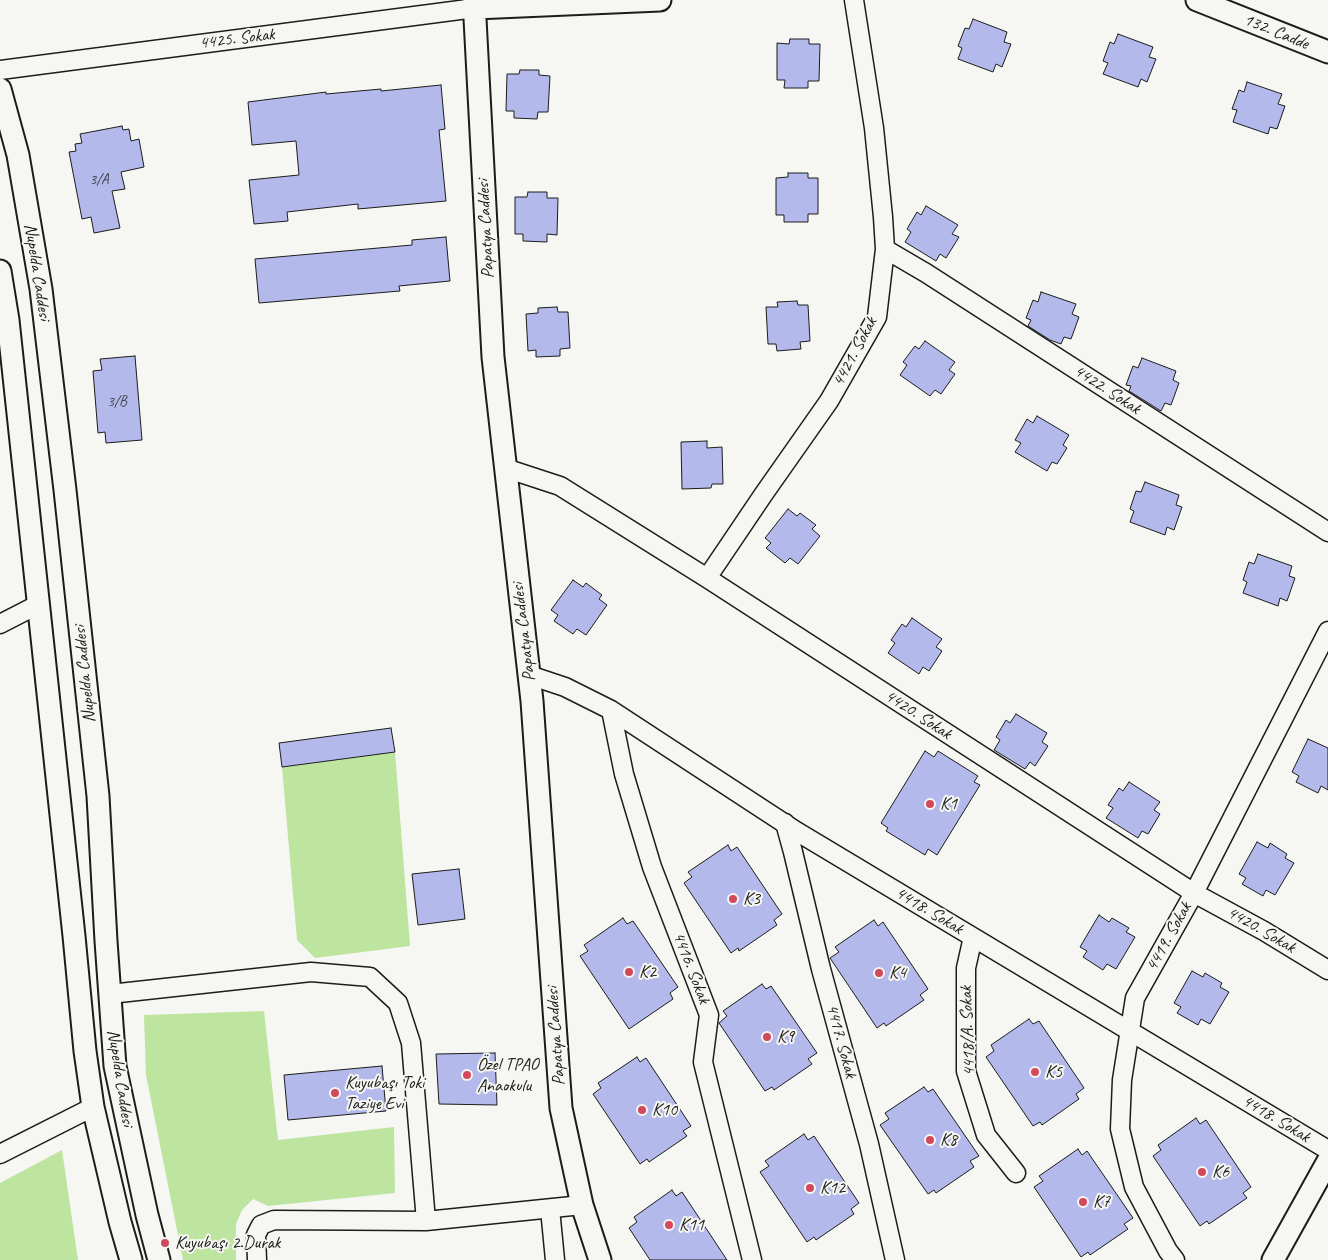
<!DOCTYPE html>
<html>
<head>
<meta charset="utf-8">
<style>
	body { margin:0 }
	canvas { display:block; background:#f6f6f2 }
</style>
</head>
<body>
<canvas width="1328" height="1260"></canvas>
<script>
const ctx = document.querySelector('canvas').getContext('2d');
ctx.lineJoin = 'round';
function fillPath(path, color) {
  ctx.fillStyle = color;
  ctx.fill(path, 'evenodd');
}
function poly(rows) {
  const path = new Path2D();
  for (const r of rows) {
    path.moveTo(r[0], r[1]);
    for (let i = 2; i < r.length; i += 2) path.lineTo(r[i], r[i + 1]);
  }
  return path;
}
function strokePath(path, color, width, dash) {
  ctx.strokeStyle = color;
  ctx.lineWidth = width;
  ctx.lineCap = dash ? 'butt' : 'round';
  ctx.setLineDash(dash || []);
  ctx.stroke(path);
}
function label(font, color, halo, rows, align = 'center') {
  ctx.font = font + ' Caveat,sans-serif';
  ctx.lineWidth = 4;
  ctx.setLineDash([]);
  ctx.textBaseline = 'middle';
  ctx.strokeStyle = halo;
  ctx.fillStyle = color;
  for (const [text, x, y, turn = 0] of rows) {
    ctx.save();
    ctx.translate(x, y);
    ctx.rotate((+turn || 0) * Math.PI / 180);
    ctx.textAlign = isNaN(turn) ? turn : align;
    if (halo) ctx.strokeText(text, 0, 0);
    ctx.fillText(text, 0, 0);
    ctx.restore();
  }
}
const green = poly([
	[395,752,410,946,315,958,297,940,282,767],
	[264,1011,278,1140,394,1127,395,1193,268,1206,253,1199,242,1210,236,1224,236,1260,183,1260,146,1075,144,1015],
	[62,1150,78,1260,0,1260,0,1183]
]);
const building = poly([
	[973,19,1007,32,1004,42,1011,44,1002,67,996,64,993,72,958,59,962,48,958,46,965,28,969,29,973,19],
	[1118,34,1153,47,1149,57,1156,59,1147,82,1141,79,1138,87,1103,74,1108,63,1103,61,1110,42,1114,44,1118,34],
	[790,39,809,39,809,44,820,44,819,81,808,81,808,88,784,88,785,80,777,80,777,43,789,44,790,39],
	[520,70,539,70,539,75,550,76,548,112,538,112,537,119,514,118,514,111,506,111,507,74,519,74,520,70],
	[1247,82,1282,94,1278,104,1285,106,1277,129,1270,127,1268,134,1233,122,1237,110,1232,109,1239,90,1244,92,1247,82],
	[441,85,445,129,439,130,446,201,358,209,358,204,287,212,288,221,254,224,249,180,299,175,296,141,252,145,248,102,326,92,326,94,381,89,381,91,441,85],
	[122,126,123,130,129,129,131,141,139,139,144,167,121,172,125,189,112,191,120,228,94,233,91,217,82,219,69,152,76,151,75,144,82,143,80,134,122,126],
	[788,173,808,173,808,178,818,178,818,214,808,214,808,222,784,222,784,215,776,215,776,178,788,177,788,173],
	[528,192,547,192,547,198,558,198,557,235,547,234,547,242,523,241,523,234,515,234,515,197,527,197,528,192],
	[926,206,958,225,952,234,959,237,946,258,940,254,936,261,905,242,911,232,907,229,917,212,921,215,926,206],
	[446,237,450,281,399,286,400,291,259,303,255,259,412,245,412,240,446,237],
	[1041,292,1076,304,1072,314,1079,317,1071,339,1064,337,1061,344,1050,340,1028,326,1031,320,1026,318,1033,300,1038,302,1041,292],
	[797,301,798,305,808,305,810,341,800,342,801,349,777,351,776,344,768,344,766,307,778,307,777,302,797,301],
	[557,307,558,312,568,312,570,348,560,349,560,356,536,357,536,350,528,351,526,314,538,313,538,308,557,307],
	[925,341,955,362,949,370,955,374,941,394,935,390,930,396,900,375,907,365,903,362,915,346,919,349,925,341],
	[135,356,142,440,106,443,105,432,98,433,93,371,102,370,100,359,135,356],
	[1142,358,1176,371,1173,380,1179,383,1171,405,1165,403,1161,411,1129,391,1131,386,1126,385,1133,366,1138,368,1142,358],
	[1037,416,1069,435,1063,445,1067,448,1057,464,1052,462,1047,471,1015,452,1021,443,1015,440,1027,419,1033,423,1037,416],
	[707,441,707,448,722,447,723,484,712,484,711,488,682,489,681,442,707,441],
	[1145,482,1179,495,1176,505,1182,507,1174,530,1167,527,1165,535,1130,522,1134,511,1130,509,1136,491,1141,492,1145,482],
	[788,509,797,516,800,513,816,525,812,529,820,536,798,564,790,558,785,563,766,548,771,543,765,538,788,509],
	[1258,554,1292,566,1289,576,1295,578,1287,601,1280,598,1278,606,1243,593,1247,582,1243,580,1249,562,1254,564,1258,554],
	[573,580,583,587,586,583,602,595,599,599,607,605,586,635,577,629,573,634,554,621,558,615,551,610,573,580],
	[912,618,942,639,936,647,942,651,929,671,923,667,919,674,888,653,895,643,891,640,902,624,906,627,912,618],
	[1016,714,1047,733,1042,742,1048,746,1035,766,1030,762,1025,769,994,750,1000,740,996,737,1006,720,1010,723,1016,714],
	[391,728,395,752,282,767,279,743,391,728],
	[1308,739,1328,748,1328,790,1321,786,1318,793,1296,782,1299,776,1292,772,1308,739],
	[925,751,934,757,938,751,978,776,974,782,980,785,937,855,928,849,925,855,886,831,888,828,881,823,925,751],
	[1129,782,1160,802,1154,810,1160,814,1148,834,1142,831,1138,838,1106,818,1113,808,1108,805,1119,788,1123,791,1129,782],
	[1257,842,1268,848,1270,843,1287,854,1285,858,1294,863,1275,895,1266,890,1263,896,1242,884,1246,878,1239,874,1257,842],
	[728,845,731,851,737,847,782,914,774,920,777,925,739,951,738,948,731,953,684,883,692,877,688,872,728,845],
	[459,869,465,919,418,925,412,874,459,869],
	[1099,915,1109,922,1112,918,1129,928,1126,932,1135,937,1116,969,1107,964,1103,970,1083,957,1087,951,1080,947,1099,915],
	[623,918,627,924,633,921,678,987,670,993,673,999,629,1029,580,956,588,951,584,945,623,918],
	[874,920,878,926,883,922,928,989,920,995,924,1000,886,1026,884,1023,877,1028,830,958,839,952,835,947,874,920],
	[1192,971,1203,977,1205,973,1222,983,1220,987,1229,992,1210,1024,1201,1019,1198,1025,1177,1013,1181,1007,1174,1003,1192,971],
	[762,984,766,989,771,986,817,1053,808,1059,812,1064,774,1090,772,1087,765,1091,719,1023,727,1016,723,1011,762,984],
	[1029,1019,1033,1024,1039,1021,1084,1088,1076,1094,1079,1099,1042,1125,1040,1122,1033,1126,986,1057,994,1051,991,1045,1029,1019],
	[495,1053,497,1105,439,1104,436,1054,495,1053],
	[637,1057,640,1062,646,1058,691,1126,683,1131,687,1136,649,1162,647,1159,640,1164,593,1094,601,1088,598,1083,637,1057],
	[382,1066,386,1111,288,1120,284,1075,382,1066],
	[924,1087,928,1092,933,1089,979,1156,970,1161,974,1167,936,1193,934,1190,928,1194,880,1125,889,1119,885,1113,924,1087],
	[1196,1118,1200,1124,1206,1120,1251,1187,1243,1193,1247,1198,1209,1224,1207,1221,1200,1226,1153,1156,1161,1150,1158,1145,1196,1118],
	[804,1134,808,1140,814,1136,859,1203,851,1209,854,1214,816,1240,814,1237,807,1242,760,1172,769,1166,765,1161,804,1134],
	[1078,1149,1082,1155,1087,1151,1133,1218,1124,1224,1128,1229,1090,1255,1088,1252,1081,1257,1034,1187,1043,1181,1039,1176,1078,1149],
	[672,1190,676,1196,682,1192,727,1260,650,1260,629,1228,637,1222,634,1217,672,1190]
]);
const minor = poly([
	[0,70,475,8],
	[885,249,926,273,1328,532],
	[505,468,560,486,707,578,1194,893,1264,931,1328,970],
	[707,578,763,495,829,401,877,317,885,249,883,217,874,128,854,0],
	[0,624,39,604],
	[529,675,565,687,611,710,796,831,1328,1150],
	[611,710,624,774,652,867,709,1015,703,1062,752,1260],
	[785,823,793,852,821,969,869,1144,895,1260],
	[973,937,966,968,966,1071,986,1135,1016,1173],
	[110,994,311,972,370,977,398,1003,411,1043,426,1221],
	[0,1154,93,1107],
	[550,1209,555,1260],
	[257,1260,256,1235,261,1225,274,1220,426,1221,582,1205],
	[1175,1260,1168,1251,1134,1187,1120,1129,1122,1080,1135,998,1194,893,1328,631]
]);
const tertiary = poly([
	[474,0,493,357,532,701,561,1108,582,1205,600,1260],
	[1197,0,1328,52],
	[475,8,660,0],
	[0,89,18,155,41,289,65,490,98,796,106,941,115,1066,147,1215,159,1260],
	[0,271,8,320,74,936,85,1051,93,1107,120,1222,131,1260],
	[1273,1260,1328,1161]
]);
const markers = [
	[930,804,5,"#d1495b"],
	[733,899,5,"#d1495b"],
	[629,972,5,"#d1495b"],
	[879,973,5,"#d1495b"],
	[767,1037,5,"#d1495b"],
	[1035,1072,5,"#d1495b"],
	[467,1075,5,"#d1495b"],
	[335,1093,5,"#d1495b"],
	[642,1110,5,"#d1495b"],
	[930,1140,5,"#d1495b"],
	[1202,1172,5,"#d1495b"],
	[810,1188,5,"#d1495b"],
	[1083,1202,5,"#d1495b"],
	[669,1225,5,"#d1495b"],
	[165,1243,5,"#d1495b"]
];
const numberNames = [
	["3/A",99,180],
	["3/B",117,402]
];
const streetNames = [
	["132. Cadde",1276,32,22],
	["4425. Sokak",237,39,-7],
	["Papatya Caddesi",486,229,-93],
	["Nupelda Caddesi",37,272,81],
	["4421. Sokak",855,352,-62],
	["4422. Sokak",1107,390,33],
	["Papatya Caddesi",524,632,-97],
	["Nupelda Caddesi",85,674,-96],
	["4420. Sokak",918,715,33],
	["4418. Sokak",929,911,31],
	["4420. Sokak",1261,930,30],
	["4419. Sokak",1169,937,-61],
	["4416. Sokak",691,968,69],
	["4418/A. Sokak",968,1031,-92],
	["Papatya Caddesi",556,1036,-94],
	["4417. Sokak",841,1041,75],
	["Nupelda Caddesi",120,1078,81],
	["4418. Sokak",1276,1119,31]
];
const poiNames = [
	["K1",940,804],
	["K3",743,899],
	["K2",639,972],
	["K4",889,973],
	["K9",777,1037],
	["Özel TPAO",477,1065],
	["Anaokulu",477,1086],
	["K5",1045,1072],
	["Kuyubaşı Toki",345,1083],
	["Taziye Evi",345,1104],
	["K10",652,1110],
	["K8",940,1140],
	["K6",1212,1172],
	["K12",820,1188],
	["K7",1093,1202],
	["K11",679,1225],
	["Kuyubaşı 2.Durak",175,1243]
];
fillPath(green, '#bde5a0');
fillPath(building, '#b3b9ea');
strokePath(building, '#1c1c1c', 1);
strokePath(minor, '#1c1c1c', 21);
strokePath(tertiary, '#1c1c1c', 25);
strokePath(minor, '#f6f6f2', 18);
strokePath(tertiary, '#f6f6f2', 21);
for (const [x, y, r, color] of markers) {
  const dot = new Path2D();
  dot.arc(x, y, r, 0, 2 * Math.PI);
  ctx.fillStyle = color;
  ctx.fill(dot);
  strokePath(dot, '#f6f6f2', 2);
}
label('15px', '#424350', null, numberNames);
label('18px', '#1c1c1c', '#f6f6f2', streetNames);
label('18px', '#1c1c1c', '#f6f6f2', poiNames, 'left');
</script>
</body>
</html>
